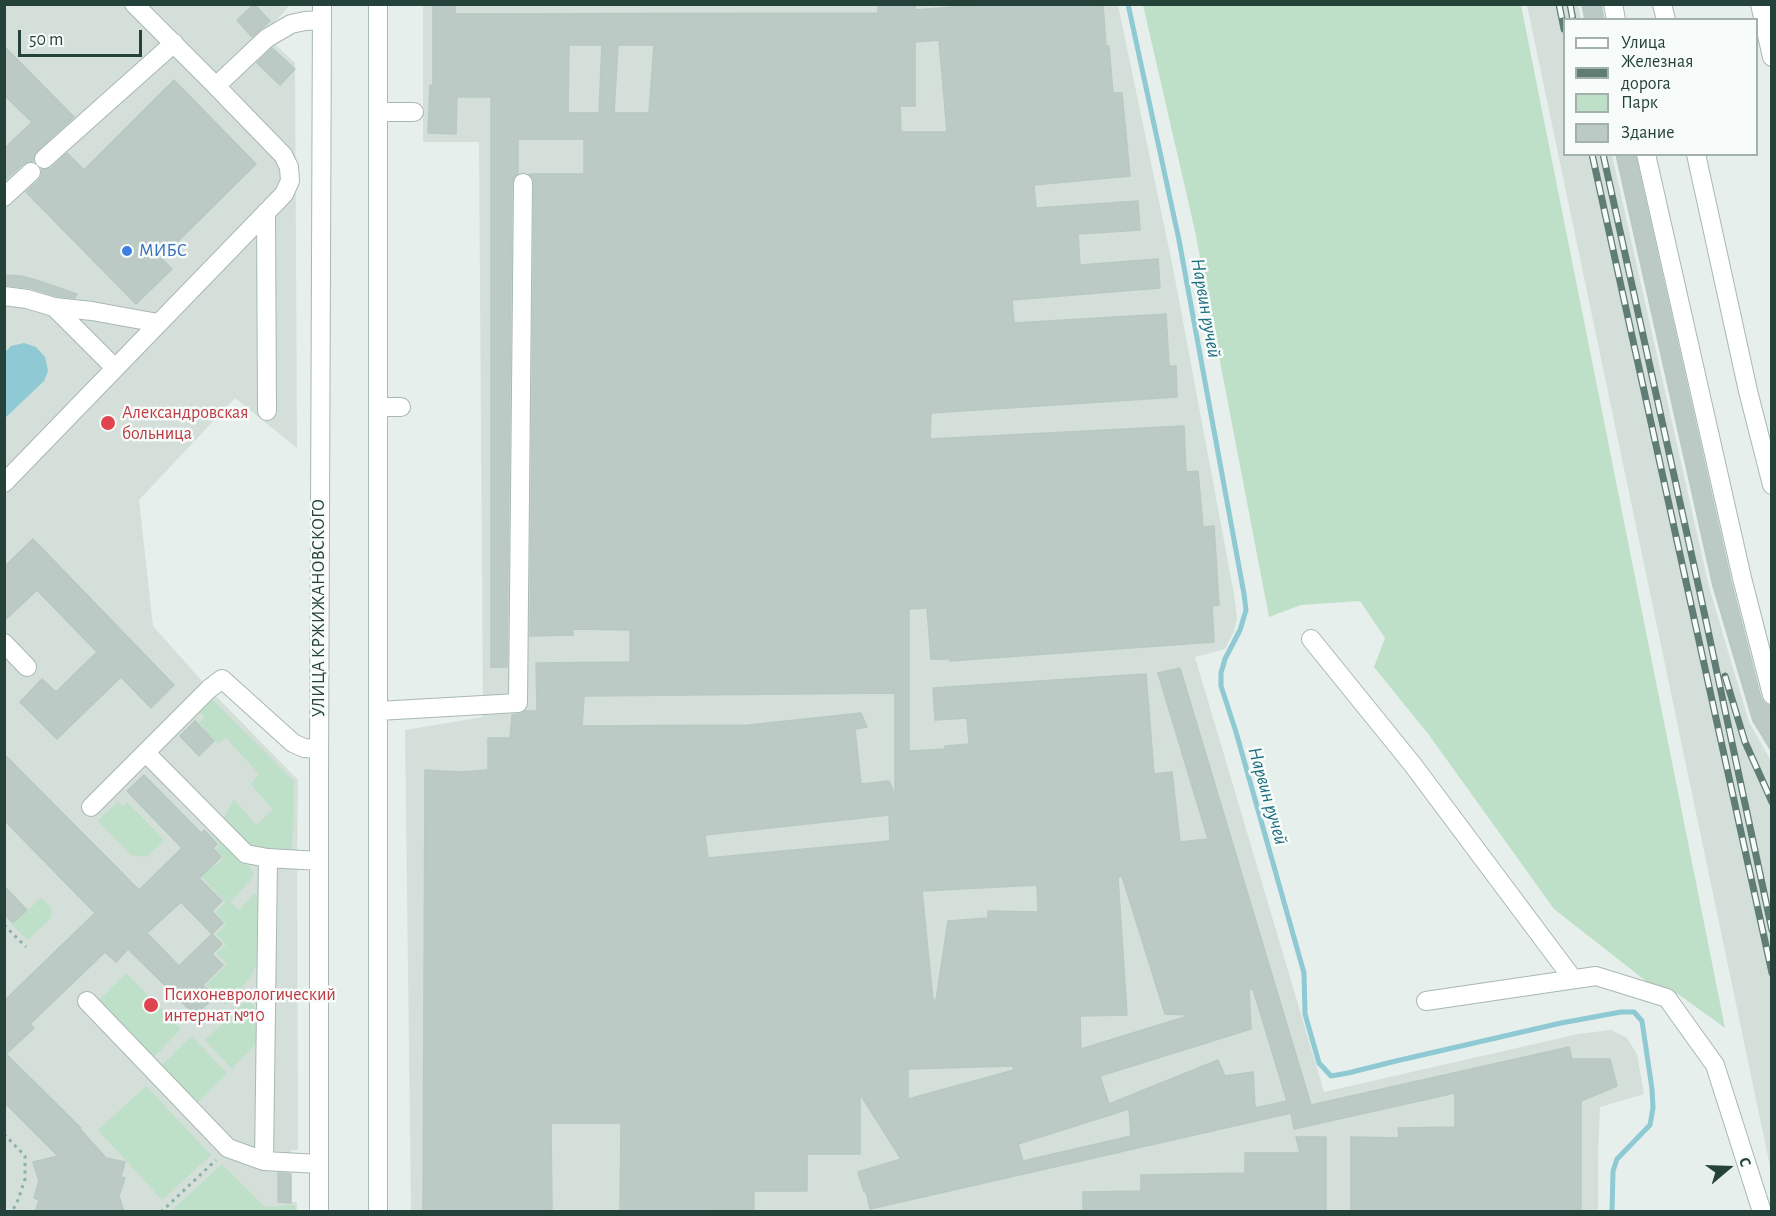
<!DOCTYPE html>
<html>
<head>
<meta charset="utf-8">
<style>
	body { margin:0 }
	#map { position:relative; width:1776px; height:1216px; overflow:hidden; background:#e6efeb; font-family:"Alegreya Sans",sans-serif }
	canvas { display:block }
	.frame { position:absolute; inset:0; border:6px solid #24423a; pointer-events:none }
	.legend { position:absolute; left:1563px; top:18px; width:195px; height:138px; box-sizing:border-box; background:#f7fbf9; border:2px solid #a3b1ad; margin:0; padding:8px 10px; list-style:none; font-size:18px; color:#24423a }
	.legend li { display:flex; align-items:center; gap:12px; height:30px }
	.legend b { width:30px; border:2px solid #a3b1ad }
	.north { position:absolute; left:1698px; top:1138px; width:60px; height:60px; -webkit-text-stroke:4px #f7fbf9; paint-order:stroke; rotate:71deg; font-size:16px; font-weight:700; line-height:24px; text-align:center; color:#24423a }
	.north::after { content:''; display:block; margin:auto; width:21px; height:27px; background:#24423a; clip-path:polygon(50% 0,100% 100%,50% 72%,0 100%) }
	.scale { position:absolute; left:18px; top:30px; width:124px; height:27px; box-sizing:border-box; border:3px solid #24423a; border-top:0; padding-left:8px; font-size:18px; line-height:21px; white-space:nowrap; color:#24423a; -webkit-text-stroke:4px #f7fbf9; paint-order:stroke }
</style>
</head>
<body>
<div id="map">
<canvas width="1776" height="1216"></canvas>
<div class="frame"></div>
<ul class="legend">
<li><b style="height:8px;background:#fff"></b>Улица</li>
<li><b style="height:8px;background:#5f7d75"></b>Железная дорога</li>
<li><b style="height:16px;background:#bfe0c8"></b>Парк</li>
<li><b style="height:16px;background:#bbcac4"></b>Здание</li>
</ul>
<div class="north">С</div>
<div class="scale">50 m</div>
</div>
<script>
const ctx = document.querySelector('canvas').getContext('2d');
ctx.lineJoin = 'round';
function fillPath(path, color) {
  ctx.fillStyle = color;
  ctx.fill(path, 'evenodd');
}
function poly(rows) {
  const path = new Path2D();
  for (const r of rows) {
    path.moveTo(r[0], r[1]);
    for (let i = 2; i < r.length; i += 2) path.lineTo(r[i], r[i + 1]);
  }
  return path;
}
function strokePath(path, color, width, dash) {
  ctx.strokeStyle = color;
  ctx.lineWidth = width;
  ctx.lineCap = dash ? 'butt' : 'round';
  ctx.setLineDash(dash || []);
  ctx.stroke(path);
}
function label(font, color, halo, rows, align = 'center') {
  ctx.font = font + ' "Alegreya Sans",sans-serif';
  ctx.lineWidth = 5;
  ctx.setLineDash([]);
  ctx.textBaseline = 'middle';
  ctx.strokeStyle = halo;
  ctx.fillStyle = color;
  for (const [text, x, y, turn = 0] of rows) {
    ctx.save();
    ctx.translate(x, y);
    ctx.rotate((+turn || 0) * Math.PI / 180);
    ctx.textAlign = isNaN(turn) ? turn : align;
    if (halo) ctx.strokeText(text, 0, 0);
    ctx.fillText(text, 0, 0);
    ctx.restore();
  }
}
const built = poly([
	[5,5,290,5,264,34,295,63,297,448,235,398,139,500,153,626,209,689,298,780,297,860,298,1150,291,1150,291,1202,297,1202,297,1211,5,1212],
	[423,5,1118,5,1173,268,1234,594,1237,619,1234,631,1225,649,1195,657,1324,1092,1578,1034,1611,1030,1627,1038,1637,1054,1644,1094,1600,1107,1598,1157,1598,1211,411,1211,405,730,483,717,479,142,423,142],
	[1527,5,1578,5,1581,19,1564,20,1564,154,1612,155,1709,587,1749,722,1771,761,1771,1171]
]);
const green = poly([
	[1143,5,1521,5,1725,1028,1678,994,1651,985,1554,909,1429,735,1374,667,1385,638,1360,601,1301,605,1269,617,1195,231],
	[209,696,294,781,292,855,257,850,244,843,228,824,224,817,234,799,256,825,273,810,251,784,259,774,226,738,218,744,199,723,205,717,196,709],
	[118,801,123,807,127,802,164,840,146,857,131,855,98,821],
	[216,830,244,859,254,874,249,882,230,902,239,910,254,894,262,897,259,957,251,977,226,1005,206,985,227,964,216,953,226,945,216,934,226,925,216,912,225,902,196,871,207,859,216,866,224,858,216,849,220,844,211,834],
	[41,898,50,906,52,913,51,918,28,940,12,925],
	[126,973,181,1029,153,1058,97,1002],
	[249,998,262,1020,259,1041,232,1069,205,1040],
	[191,1036,227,1073,198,1102,161,1066],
	[146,1086,211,1155,162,1200,98,1130],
	[222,1164,265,1207,295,1205,295,1211,171,1211]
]);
const water = poly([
	[24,343,36,347,45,357,48,371,44,381,5,418,5,352,11,346]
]);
const stream = poly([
	[1128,4,1179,240,1244,594,1246,610,1240,630,1225,659,1221,673,1221,686,1236,732,1304,973,1305,1014,1319,1063,1331,1076,1348,1073,1396,1061,1561,1023,1621,1012,1634,1012,1642,1021,1652,1089,1653,1108,1650,1125,1617,1159,1613,1171,1612,1212]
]);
const building = poly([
	[254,4,270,21,252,37,237,20,254,4],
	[433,4,455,4,455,14,878,13,878,4,915,4,915,10,990,4,1103,4,1106,46,1109,46,1113,93,1122,93,1130,176,1034,185,1036,208,1138,201,1140,230,1078,234,1080,265,1158,259,1160,288,1012,300,1014,323,1166,314,1169,366,1176,366,1177,397,931,413,930,439,1184,426,1186,472,1198,471,1203,527,1214,526,1219,605,1212,606,1214,642,950,661,950,659,931,659,927,608,909,609,909,751,945,749,945,746,969,744,967,718,935,720,933,688,1146,674,1154,774,1172,772,1180,842,1208,839,1158,673,1180,668,1311,1105,1569,1047,1572,1059,1610,1059,1617,1086,1581,1101,1581,1212,1351,1212,1351,1137,1399,1138,1398,1128,1455,1127,1455,1093,1294,1129,1291,1113,870,1209,866,1191,864,1192,858,1172,901,1159,860,1094,860,1154,807,1154,807,1191,754,1191,754,1210,620,1212,621,1123,551,1123,552,1212,423,1212,425,770,461,772,488,770,488,738,510,738,512,715,519,714,526,711,537,711,536,663,630,662,630,630,573,629,573,635,530,636,534,183,533,178,529,174,584,174,584,139,518,139,518,173,514,177,512,183,507,667,491,667,491,97,457,97,456,134,428,133,430,85,433,86,433,4],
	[939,40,947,132,901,132,900,106,915,106,915,42,939,40],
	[569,45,602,45,599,113,568,113,569,45],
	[618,45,654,45,649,113,614,113,618,45],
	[895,693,895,795,889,781,861,784,855,729,867,727,861,713,749,725,582,726,584,696,895,693],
	[889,815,890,841,708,858,705,835,889,815],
	[1122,876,1165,1014,1191,1015,1081,1049,1080,1016,1127,1015,1118,877,1122,876],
	[1037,885,1038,912,988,911,988,918,948,921,936,1000,933,1000,922,891,1037,885],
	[1253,989,1287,1101,1255,1108,1253,1072,1225,1076,1218,1060,1109,1104,1100,1076,1251,1029,1249,990,1253,989],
	[1013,1066,1014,1070,908,1099,908,1069,1013,1066],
	[1129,1109,1131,1136,1023,1161,1018,1144,1129,1109],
	[1582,4,1601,4,1604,20,1585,20,1582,4],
	[4,46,74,117,37,151,34,155,33,161,23,164,4,181,4,149,32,122,4,95,4,46],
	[272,48,295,69,280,85,257,63,272,48],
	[174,80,256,164,161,258,172,269,136,304,26,192,39,180,42,175,42,170,51,168,67,153,84,170,174,80],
	[1616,154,1635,154,1731,581,1761,698,1764,703,1771,706,1772,708,1772,752,1753,721,1713,586,1616,154],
	[4,275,21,276,36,280,77,294,75,298,56,296,30,288,4,285,4,275],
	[33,539,174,685,151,708,121,677,57,739,20,702,42,679,56,692,97,652,37,590,4,621,4,567,33,539],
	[195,721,214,741,199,756,180,736,195,721],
	[4,754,139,890,182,848,127,791,144,775,201,833,204,830,217,844,213,848,221,857,199,878,222,901,212,911,223,923,212,934,181,902,147,933,179,966,212,934,222,944,212,954,223,965,203,985,215,997,195,1015,128,949,116,962,105,952,30,1024,34,1028,6,1054,81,1128,80,1129,106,1158,125,1162,121,1177,125,1178,119,1196,124,1212,35,1212,39,1200,34,1198,39,1181,33,1162,58,1156,4,1102,4,1001,95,913,4,820,4,754],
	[4,886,27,910,13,923,4,914,4,886],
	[1296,1137,1326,1137,1326,1212,1083,1212,1083,1192,1141,1191,1141,1175,1245,1173,1245,1153,1300,1153,1296,1137],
	[278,1173,291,1174,291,1203,278,1202,278,1173]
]);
const path = poly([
	[4,925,26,947],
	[4,1134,25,1156,25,1179,18,1200,12,1212],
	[161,1212,216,1160]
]);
const minor = poly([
	[134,4,216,86],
	[1613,4,1616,20],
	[1662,4,1666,20],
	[1760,4,1772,57],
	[378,112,414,112],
	[1646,154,1742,578,1772,695],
	[1696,154,1748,391,1772,485],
	[44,159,174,43],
	[4,197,31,172],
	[266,212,267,411],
	[4,296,27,299,54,307,115,368],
	[54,307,92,311,158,323],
	[378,407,401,407],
	[4,483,284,194,290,181,289,167,283,155,216,86,267,38,291,24,305,21,321,20],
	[1311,639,1413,765,1573,979],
	[4,643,27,667],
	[378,711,518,703,523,183],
	[146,753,246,854,268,858,319,861],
	[91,807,209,689,222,679,293,743,304,748,319,749],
	[87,1001,228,1148,264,1161,319,1164],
	[1426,1001,1596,976,1667,998,1715,1065,1762,1212],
	[264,1161,268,858],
	[319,1212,319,774,322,4],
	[378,1212,378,4]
]);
const rail = poly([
	[1559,4,1564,29],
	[1570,4,1573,20],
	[1592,154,1772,973],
	[1603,154,1700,593,1772,930],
	[1725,676,1745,742,1772,802]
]);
const markers = [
	[127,251,6,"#3f7fe0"],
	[108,423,8,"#e0444e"],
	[151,1005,8,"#e0444e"]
];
const shopNames = [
	["МИБС",139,251]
];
const healthNames = [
	["Александровская",122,413],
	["больница",122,434],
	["Психоневрологический",164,995],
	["интернат №10",164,1016]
];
const streetNames = [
	["УЛИЦА КРЖИЖАНОВСКОГО",319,608,-90]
];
const waterNames = [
	["Нарвин ручей",1206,308,80],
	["Нарвин ручей",1268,796,74]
];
fillPath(built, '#d4dfda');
fillPath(green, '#bfe0c8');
fillPath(water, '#8ec9d4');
strokePath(stream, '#8ec9d4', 5);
fillPath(building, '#bbcac4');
strokePath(building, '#b8c9c2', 1.5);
strokePath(minor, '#a8b8b2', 20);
strokePath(path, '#86b3a5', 3, [3, 4.5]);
strokePath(minor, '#fff', 18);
strokePath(rail, '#5f7d75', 7);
strokePath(rail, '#f7fbf9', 4.5, [14]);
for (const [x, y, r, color] of markers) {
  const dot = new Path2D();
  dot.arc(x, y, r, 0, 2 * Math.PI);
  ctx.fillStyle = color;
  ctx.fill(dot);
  strokePath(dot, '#f7fbf9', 2);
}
label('18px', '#366cbe', '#f7fbf9', shopNames, 'left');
label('18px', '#be3a42', '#f7fbf9', healthNames, 'left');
label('18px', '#24423a', '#f7fbf9', streetNames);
label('italic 20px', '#1c6f80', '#f7fbf9', waterNames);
</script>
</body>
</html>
